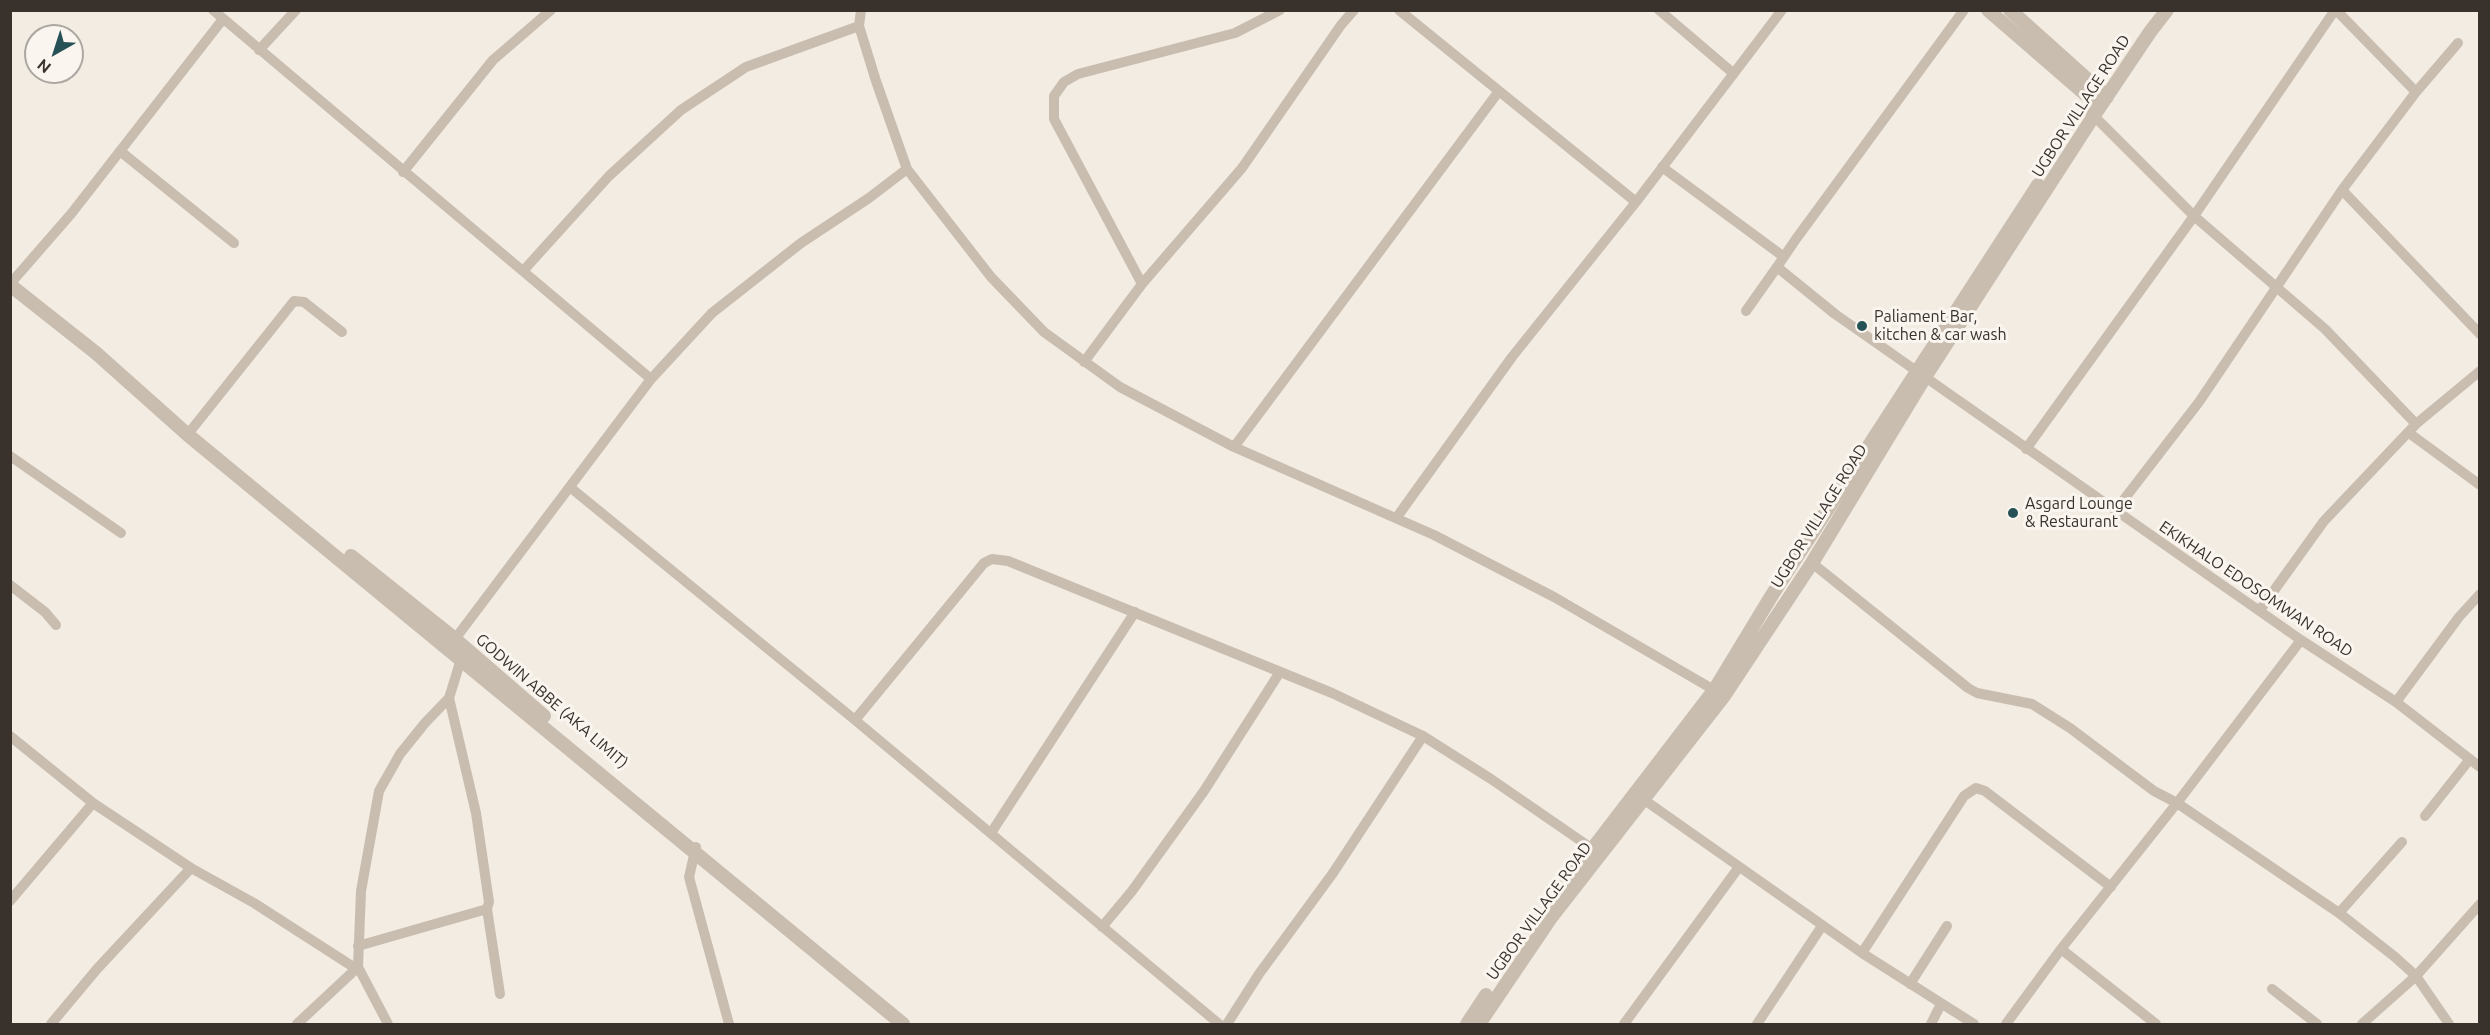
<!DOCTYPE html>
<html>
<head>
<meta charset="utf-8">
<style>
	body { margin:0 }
	#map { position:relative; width:2490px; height:1035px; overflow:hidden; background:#f2ece3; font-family:Ubuntu,sans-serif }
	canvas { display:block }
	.frame { position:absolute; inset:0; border:12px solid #39312c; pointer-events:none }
	.north { position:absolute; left:24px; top:24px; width:60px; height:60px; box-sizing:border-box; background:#faf5ef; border:2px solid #ada7a1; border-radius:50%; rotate:219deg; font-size:16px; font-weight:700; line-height:24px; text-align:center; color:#39312c }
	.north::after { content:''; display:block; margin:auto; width:21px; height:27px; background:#255157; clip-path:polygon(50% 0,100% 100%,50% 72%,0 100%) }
</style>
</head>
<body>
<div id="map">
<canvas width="2490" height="1035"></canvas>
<div class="frame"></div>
<div class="north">N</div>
</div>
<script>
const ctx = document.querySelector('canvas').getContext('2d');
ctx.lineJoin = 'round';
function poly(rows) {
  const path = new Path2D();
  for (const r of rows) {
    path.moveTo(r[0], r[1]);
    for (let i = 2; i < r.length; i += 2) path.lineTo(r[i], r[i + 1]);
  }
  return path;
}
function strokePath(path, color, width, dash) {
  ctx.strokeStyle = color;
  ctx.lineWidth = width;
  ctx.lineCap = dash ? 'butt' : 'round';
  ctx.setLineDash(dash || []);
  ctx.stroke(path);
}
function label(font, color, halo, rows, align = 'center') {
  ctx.font = font + ' Ubuntu,sans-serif';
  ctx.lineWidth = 6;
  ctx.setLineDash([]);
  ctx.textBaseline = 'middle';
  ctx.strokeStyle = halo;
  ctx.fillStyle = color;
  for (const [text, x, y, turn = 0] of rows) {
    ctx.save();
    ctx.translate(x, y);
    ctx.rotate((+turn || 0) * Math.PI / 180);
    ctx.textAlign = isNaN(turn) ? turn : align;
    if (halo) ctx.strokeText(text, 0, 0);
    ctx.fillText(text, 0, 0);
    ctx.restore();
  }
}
const minor = poly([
	[213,10,651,379,455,639],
	[861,10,859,26,876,81,907,169,991,277,1044,332,1120,387,1234,447,1434,535,1554,597,1721,694],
	[1399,10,1636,202],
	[1659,10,1733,73],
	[1964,10,1796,239,1777,267,1835,314,2301,640,2396,702,2480,767],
	[259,50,296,10],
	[2416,92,2458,43],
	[2088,110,2194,216,2325,329,2416,424],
	[120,151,234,243],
	[1662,167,1784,257],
	[403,172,493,60,551,10],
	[2342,190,2480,334],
	[523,271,609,176,681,110,746,67,859,26],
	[10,284,71,214,223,19],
	[1142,284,1054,119,1054,96,1064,82,1078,74,1235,33,1280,10],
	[1746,311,1777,267],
	[1084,362,1142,284,1242,168,1341,25,1354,10],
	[651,379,712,313,801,243,869,198,907,169],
	[192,429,294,301,304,302,342,332],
	[2409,433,2480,485],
	[1234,447,1499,91],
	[2026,449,2194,216,2335,10],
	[10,456,121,533],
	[571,488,855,720,1219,1024],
	[2115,511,2199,402,2342,190,2416,92,2336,10],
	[1397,517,1512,357,1636,202,1782,10],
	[1812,563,1968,688,1977,693,2032,704,2070,728,2154,791,2177,803,2339,913,2395,957,2416,976,2449,1024],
	[10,585,45,612,56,625],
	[2260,610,2324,521,2416,424,2480,371],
	[2396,702,2459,617,2480,594],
	[855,720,984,563,992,559,1008,561,1332,693,1423,736,1491,779,1597,852],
	[10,736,93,803,191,868,254,903,355,968],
	[1643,799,1862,953,1974,1024],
	[2425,816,2470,759],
	[991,833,1135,612],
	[696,847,689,877,729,1024],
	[10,901,93,803],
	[487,909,500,994],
	[2339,913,2402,842],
	[1102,927,1132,891,1204,791,1280,672],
	[358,946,487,909,489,902,476,813,449,698],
	[2061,949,2156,1024],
	[1862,953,1964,796,1976,788,1985,791,2111,887],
	[358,967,388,1024],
	[1910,984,1947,926],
	[2272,989,2317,1024],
	[51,1024,97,969,191,868],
	[297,1024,358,967,361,891,379,791,400,754,425,723,449,698,463,653],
	[1227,1024,1259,974,1333,873,1423,736],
	[1624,1024,1739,867],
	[1757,1024,1822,926],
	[1931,1024,1941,1004],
	[2006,1024,2061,949,2177,803,2301,640],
	[2362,1024,2416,976,2480,904]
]);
const tertiary = poly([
	[1988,10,2100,107],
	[2010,10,2107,97],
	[10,285,96,353,188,435,903,1024],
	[351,556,455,639,544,716],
	[1554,899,1715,689,1772,595,2038,185],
	[1467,1024,1486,995],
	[1479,1024,1550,919,1724,696,1812,563,1925,377,2095,114,2150,32,2167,10]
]);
const markers = [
	[1862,326,6,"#255157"],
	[2013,513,6,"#255157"]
];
const streetNames = [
	["UGBOR VILLAGE ROAD",2081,106,-57],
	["UGBOR VILLAGE ROAD",1819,516,-58],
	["EKIKHALO EDOSOMWAN ROAD",2256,589,34],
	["GODWIN ABBE (AKA LIMIT)",552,701,41],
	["UGBOR VILLAGE ROAD",1539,911,-54]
];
const poiNames = [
	["Paliament Bar,",1874,317],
	["kitchen & car wash",1874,335],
	["Asgard Lounge",2025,504],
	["& Restaurant",2025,522]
];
strokePath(minor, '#c9bdaf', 10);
strokePath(tertiary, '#c9bdaf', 14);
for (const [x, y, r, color] of markers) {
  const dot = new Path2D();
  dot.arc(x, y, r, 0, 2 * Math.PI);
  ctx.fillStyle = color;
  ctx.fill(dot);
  strokePath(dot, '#faf5ef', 2);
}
label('16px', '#39312c', '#faf5ef', streetNames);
label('16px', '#39312c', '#faf5ef', poiNames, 'left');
</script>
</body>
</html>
